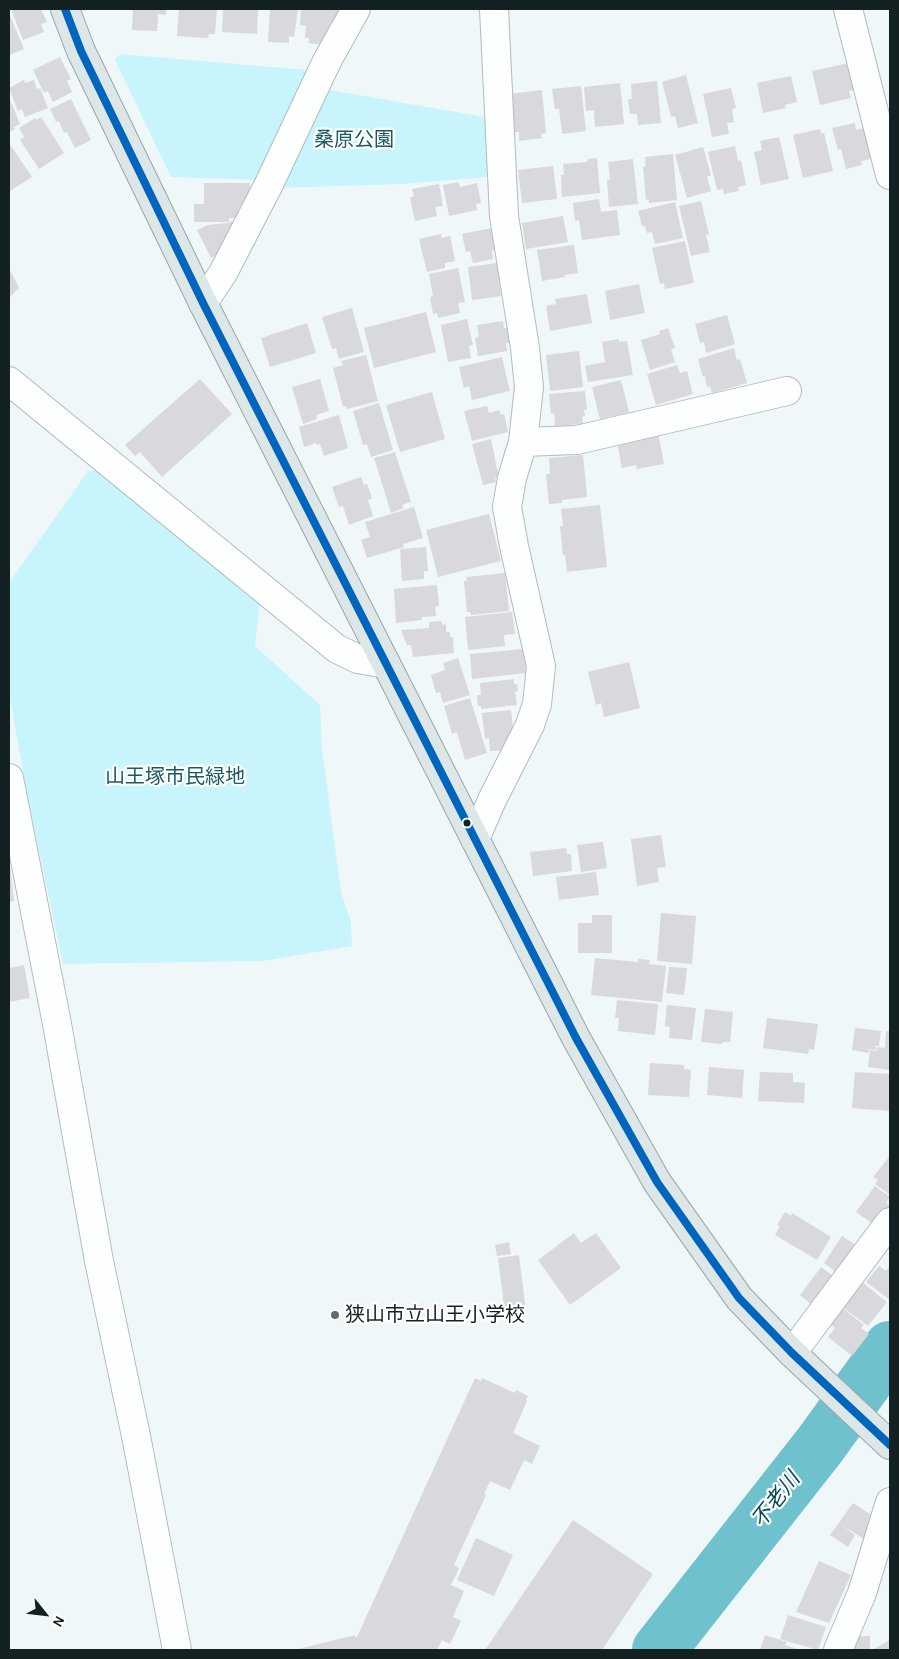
<!DOCTYPE html>
<html>
<head>
<meta charset="utf-8">
<style>
	body { margin:0 }
	#map { position:relative; width:899px; height:1659px; overflow:hidden; background:#f0f7f8; font-family:"Alegreya Sans",sans-serif }
	canvas { display:block }
	.frame { position:absolute; inset:0; border:10px solid #142123; pointer-events:none }
	.north { position:absolute; left:20px; top:1589px; width:50px; height:50px; -webkit-text-stroke:4px #fff; paint-order:stroke; rotate:119deg; font-size:14px; font-weight:700; line-height:20px; text-align:center; color:#142123 }
	.north::after { content:''; display:block; margin:auto; width:18px; height:22px; background:#142123; clip-path:polygon(50% 0,100% 100%,50% 72%,0 100%) }
</style>
</head>
<body>
<div id="map">
<canvas width="899" height="1659"></canvas>
<div class="frame"></div>
<div class="north">N</div>
</div>
<script>
const ctx = document.querySelector('canvas').getContext('2d');
ctx.lineJoin = 'round';
function fillPath(path, color) {
  ctx.fillStyle = color;
  ctx.fill(path, 'evenodd');
}
function poly(rows) {
  const path = new Path2D();
  for (const r of rows) {
    path.moveTo(r[0], r[1]);
    for (let i = 2; i < r.length; i += 2) path.lineTo(r[i], r[i + 1]);
  }
  return path;
}
function strokePath(path, color, width, dash) {
  ctx.strokeStyle = color;
  ctx.lineWidth = width;
  ctx.lineCap = dash ? 'butt' : 'round';
  ctx.setLineDash(dash || []);
  ctx.stroke(path);
}
function label(font, color, halo, rows, align = 'center') {
  ctx.font = font + ' "Alegreya Sans","Noto Sans JP",sans-serif';
  ctx.lineWidth = 4.5;
  ctx.setLineDash([]);
  ctx.textBaseline = 'middle';
  ctx.strokeStyle = halo;
  ctx.fillStyle = color;
  for (const [text, x, y, turn = 0] of rows) {
    ctx.save();
    ctx.translate(x, y);
    ctx.rotate((+turn || 0) * Math.PI / 180);
    ctx.textAlign = isNaN(turn) ? turn : align;
    if (halo) ctx.strokeText(text, 0, 0);
    ctx.fillText(text, 0, 0);
    ctx.restore();
  }
}
const green = poly([
	[120,54,307,70,311,77,263,180,171,177,115,60],
	[329,90,485,117,488,177,402,184,281,188],
	[102,469,260,599,255,646,320,705,322,747,332,825,341,892,351,922,352,946,263,961,63,964,26,788,9,692,9,583,88,471]
]);
const river = poly([
	[659,1650,820,1445,890,1348]
]);
const building = poly([
	[11,9,41,9,47,22,41,24,44,32,23,40],
	[133,9,166,9,166,15,158,14,157,31,132,30],
	[179,9,217,9,215,34,209,34,208,38,177,36],
	[223,9,258,9,257,34,222,32],
	[270,9,298,9,294,37,289,36,289,43,268,42],
	[301,9,339,9,338,24,330,23,329,40,325,45,309,43,309,38,305,38,306,26,300,25],
	[9,13,24,49,9,55],
	[60,57,71,79,67,81,72,92,53,102,48,91,44,93,33,70],
	[849,63,856,90,849,91,851,98,820,105,812,71],
	[686,75,698,123,678,128,675,116,671,117,662,82],
	[791,76,797,102,785,105,786,108,763,113,757,83],
	[24,80,25,83,34,80,37,89,40,88,48,108,25,117,22,109,18,111,9,88],
	[657,81,661,123,638,125,637,114,630,114,628,99,632,99,631,84],
	[620,83,624,124,595,127,594,110,586,111,584,87],
	[581,86,586,131,562,134,559,109,555,109,552,89],
	[731,88,736,108,732,109,734,122,727,123,729,134,712,137,703,94],
	[542,90,546,133,541,134,542,138,519,141,519,132,513,132,509,94],
	[9,97,20,124,14,127,15,129,9,132],
	[71,99,91,140,75,148,67,132,64,133,59,121,56,122,50,109],
	[41,117,64,153,39,169,20,140,24,137,19,128,35,118,36,120],
	[855,123,856,130,864,128,871,159,861,161,862,165,846,169,841,149,838,150,832,128],
	[820,129,821,133,824,133,833,171,803,178,793,135],
	[779,137,789,179,761,185,754,152,762,150,760,141],
	[9,143,32,177,10,191,9,189],
	[735,146,738,161,741,160,746,185,738,187,739,191,724,194,723,189,717,190,708,152],
	[703,147,711,175,707,177,711,191,687,198,675,155],
	[673,154,677,200,649,203,649,199,646,200,643,167,646,166,645,157],
	[597,158,600,193,562,197,561,175,564,175,563,164,587,162,588,159],
	[633,159,638,204,609,207,607,180,610,180,608,162],
	[553,166,557,199,522,203,518,170],
	[459,182,460,187,477,183,481,203,476,204,477,210,449,216,443,185],
	[204,183,250,183,249,201,246,209,238,209,238,218,229,218,229,222,194,222,194,204,204,204],
	[439,184,443,206,435,207,437,216,415,221,410,198,414,196,412,189],
	[599,199,601,212,617,210,620,235,582,240,579,220,575,221,573,203],
	[701,201,709,234,706,235,710,252,691,256,679,206],
	[675,202,683,238,655,244,652,232,647,233,645,226,642,226,638,211],
	[563,216,568,242,526,249,522,223],
	[232,221,237,230,227,250,211,258,197,230,208,225,228,223],
	[492,228,496,250,492,251,493,259,473,263,470,251,466,252,462,234],
	[441,234,442,238,450,236,455,261,445,263,445,268,427,272,419,239],
	[685,241,694,283,665,289,664,283,660,284,652,248],
	[574,245,578,273,564,275,565,277,542,281,537,250],
	[497,263,501,296,472,300,468,267],
	[9,268,19,288,9,298],
	[458,268,465,302,458,303,460,313,438,318,437,313,433,314,430,297,433,296,429,274],
	[639,284,645,313,610,320,605,291],
	[587,294,592,323,550,331,546,306,556,304,555,299],
	[352,308,364,352,339,359,336,348,332,349,322,317],
	[426,312,436,352,374,368,364,328],
	[727,315,735,344,706,353,704,342,700,343,695,324],
	[467,319,473,345,469,346,471,358,448,362,441,325],
	[503,321,504,328,508,328,510,343,506,343,507,351,478,356,475,338,479,337,477,325],
	[307,323,316,353,270,367,261,338],
	[668,328,675,348,671,349,675,362,650,370,641,340,660,334,659,331],
	[619,339,619,342,627,341,633,375,588,382,585,366,605,362,602,342],
	[734,348,737,360,740,359,747,383,712,393,710,386,707,387,705,376,703,377,698,359],
	[579,351,583,387,550,391,546,355],
	[366,355,378,401,347,409,346,406,343,407,333,368,343,365,341,361],
	[502,357,510,391,472,400,469,386,464,388,459,367],
	[677,365,680,373,687,371,693,394,656,405,647,374],
	[200,379,232,414,162,477,140,452,135,456,125,445],
	[320,379,329,411,316,415,317,419,303,424,292,387],
	[621,380,629,412,600,419,592,387],
	[585,391,587,410,584,410,585,416,582,417,583,424,555,426,554,413,551,414,549,394],
	[432,392,445,439,400,452,386,405],
	[379,403,393,450,371,457,367,444,363,445,353,411],
	[487,406,489,413,499,410,501,415,504,414,508,432,472,441,464,411],
	[339,415,348,448,324,456,320,444,317,445,316,443,304,447,299,427],
	[658,433,664,464,637,469,636,465,622,468,617,442],
	[491,439,498,474,497,477,495,478,496,482,483,485,472,444],
	[395,452,411,502,402,505,404,508,391,513,374,458],
	[583,455,587,497,562,500,562,503,549,504,546,474,550,474,549,458],
	[361,477,364,485,367,484,372,498,368,500,373,516,349,525,343,506,339,507,332,487],
	[600,505,607,567,567,572,565,555,563,555,560,526,563,526,561,509],
	[414,507,423,538,403,544,404,547,367,558,361,540,370,537,365,522],
	[489,514,501,561,438,577,426,530],
	[426,547,428,571,424,571,424,579,402,581,400,549],
	[505,573,509,611,471,615,470,612,467,612,464,581,467,581,466,577],
	[437,585,439,606,435,607,436,616,422,617,422,620,396,623,394,589],
	[512,612,515,634,504,635,505,646,468,650,465,617],
	[442,621,442,625,446,624,446,632,450,632,450,637,453,637,454,653,413,657,411,645,407,645,401,630,429,628,429,622],
	[523,649,526,673,472,679,470,654],
	[458,658,470,695,443,703,440,692,436,693,431,675,445,670,443,663],
	[629,662,640,708,604,717,601,703,596,705,588,672],
	[514,679,514,684,517,684,518,691,515,692,517,705,481,709,481,706,478,706,477,695,481,695,480,683],
	[470,698,487,753,465,760,457,732,452,734,444,706],
	[511,710,514,737,511,750,490,751,489,738,485,739,482,713],
	[661,835,666,867,657,868,659,882,637,886,631,839],
	[603,842,607,868,581,872,577,845],
	[566,848,567,854,571,854,572,871,533,876,530,852],
	[9,867,10,867,14,901,9,902],
	[596,872,599,895,559,900,556,877],
	[661,913,696,916,692,964,657,961],
	[592,915,612,915,612,953,578,953,578,923,592,923],
	[595,958,638,962,638,959,650,960,649,964,666,966,662,1002,591,995],
	[24,965,30,998,9,1002,9,968],
	[669,967,687,968,684,995,666,993],
	[617,1000,658,1004,655,1035,618,1031,619,1018,615,1018],
	[667,1005,696,1008,692,1040,669,1038,670,1027,665,1026],
	[705,1009,733,1012,730,1042,723,1042,722,1044,701,1042],
	[767,1018,818,1024,814,1050,809,1049,808,1054,763,1048],
	[855,1028,881,1031,879,1046,876,1046,876,1050,865,1049,869,1050,869,1053,852,1050],
	[886,1031,890,1031,890,1070,868,1067,870,1050,877,1051,877,1047,885,1048],
	[650,1063,684,1065,684,1069,691,1070,689,1097,648,1095],
	[709,1067,744,1070,742,1098,707,1095],
	[760,1072,793,1073,793,1082,805,1083,804,1103,758,1101],
	[855,1072,890,1074,890,1111,852,1108],
	[889,1157,890,1158,890,1195,875,1184,878,1180,873,1177],
	[875,1186,890,1197,886,1203,890,1206,876,1226,856,1212],
	[785,1212,791,1216,792,1213,831,1237,817,1260,775,1235,780,1226,777,1225],
	[574,1233,581,1243,596,1233,621,1268,570,1305,538,1260],
	[842,1236,856,1245,840,1275,824,1263],
	[509,1242,511,1254,497,1256,495,1245],
	[519,1255,526,1311,505,1313,498,1258],
	[879,1266,886,1271,889,1267,890,1268,890,1300,866,1282],
	[821,1267,837,1279,816,1308,800,1295],
	[863,1283,887,1302,868,1326,841,1306,852,1291,855,1293],
	[841,1307,864,1325,861,1328,869,1334,852,1356,828,1337,835,1328,829,1323],
	[475,1378,481,1381,482,1378,515,1393,516,1390,528,1396,526,1400,527,1401,513,1433,540,1446,532,1464,524,1460,510,1490,490,1481,484,1494,486,1495,454,1565,459,1568,451,1585,464,1591,453,1617,461,1621,450,1644,442,1640,437,1650,294,1650,355,1635,355,1637,357,1637],
	[853,1503,870,1514,864,1539,842,1525,855,1535,848,1547,830,1535],
	[573,1520,653,1574,602,1650,485,1650],
	[476,1538,513,1555,494,1596,457,1580],
	[819,1561,851,1575,829,1623,796,1612],
	[788,1615,826,1627,818,1650,780,1639],
	[765,1635,787,1642,785,1645,800,1650,760,1650],
	[870,1636,870,1650,846,1650,852,1637],
	[890,1640,890,1650,872,1650]
]);
const minor = poly([
	[848,9,890,175],
	[203,303,223,273,269,184,327,61,356,9],
	[9,381,337,649,358,659,386,664],
	[523,442,577,440,787,391],
	[9,778,57,1024,99,1261,136,1436,177,1650],
	[475,839,492,800,530,725,537,704,541,666,514,546,507,507,512,478,523,442,529,387,525,348,504,216,494,9],
	[792,1353,890,1222],
	[838,1650,862,1593,890,1502]
]);
const major = poly([
	[65,9,81,51,203,303,576,1038,657,1182,739,1298,792,1353,890,1445]
]);
const bus1 = poly([
	[65,9,81,51,203,303,576,1038,657,1182,739,1298,792,1353,890,1445]
]);
const markers = [
	[467,823,4.5,"#142123"],
	[335,1315,5,"#616c6e"]
];
const parkNames = [
	["桑原公園",354,140],
	["山王塚市民緑地",175,777]
];
const poiNames = [
	["狭山市立山王小学校",345,1315]
];
const waterNames = [
	["不老川",776,1500,-52]
];
fillPath(green, '#c8f5fc');
strokePath(river, '#6ec1cd', 54);
fillPath(building, '#d9d8dc');
strokePath(minor, '#b2bbbd', 30);
strokePath(major, '#96a7a9', 30);
strokePath(minor, '#fdfefe', 28);
strokePath(major, '#dee7e8', 28);
strokePath(bus1, '#0065bd', 8);
for (const [x, y, r, color] of markers) {
  const dot = new Path2D();
  dot.arc(x, y, r, 0, 2 * Math.PI);
  ctx.fillStyle = color;
  ctx.fill(dot);
  strokePath(dot, '#fff', 2);
}
label('20px', '#1b5a63', '#fff', parkNames);
label('20px', '#142123', '#fff', poiNames, 'left');
label('italic 21px', '#034a53', '#fff', waterNames);
</script>
</body>
</html>
